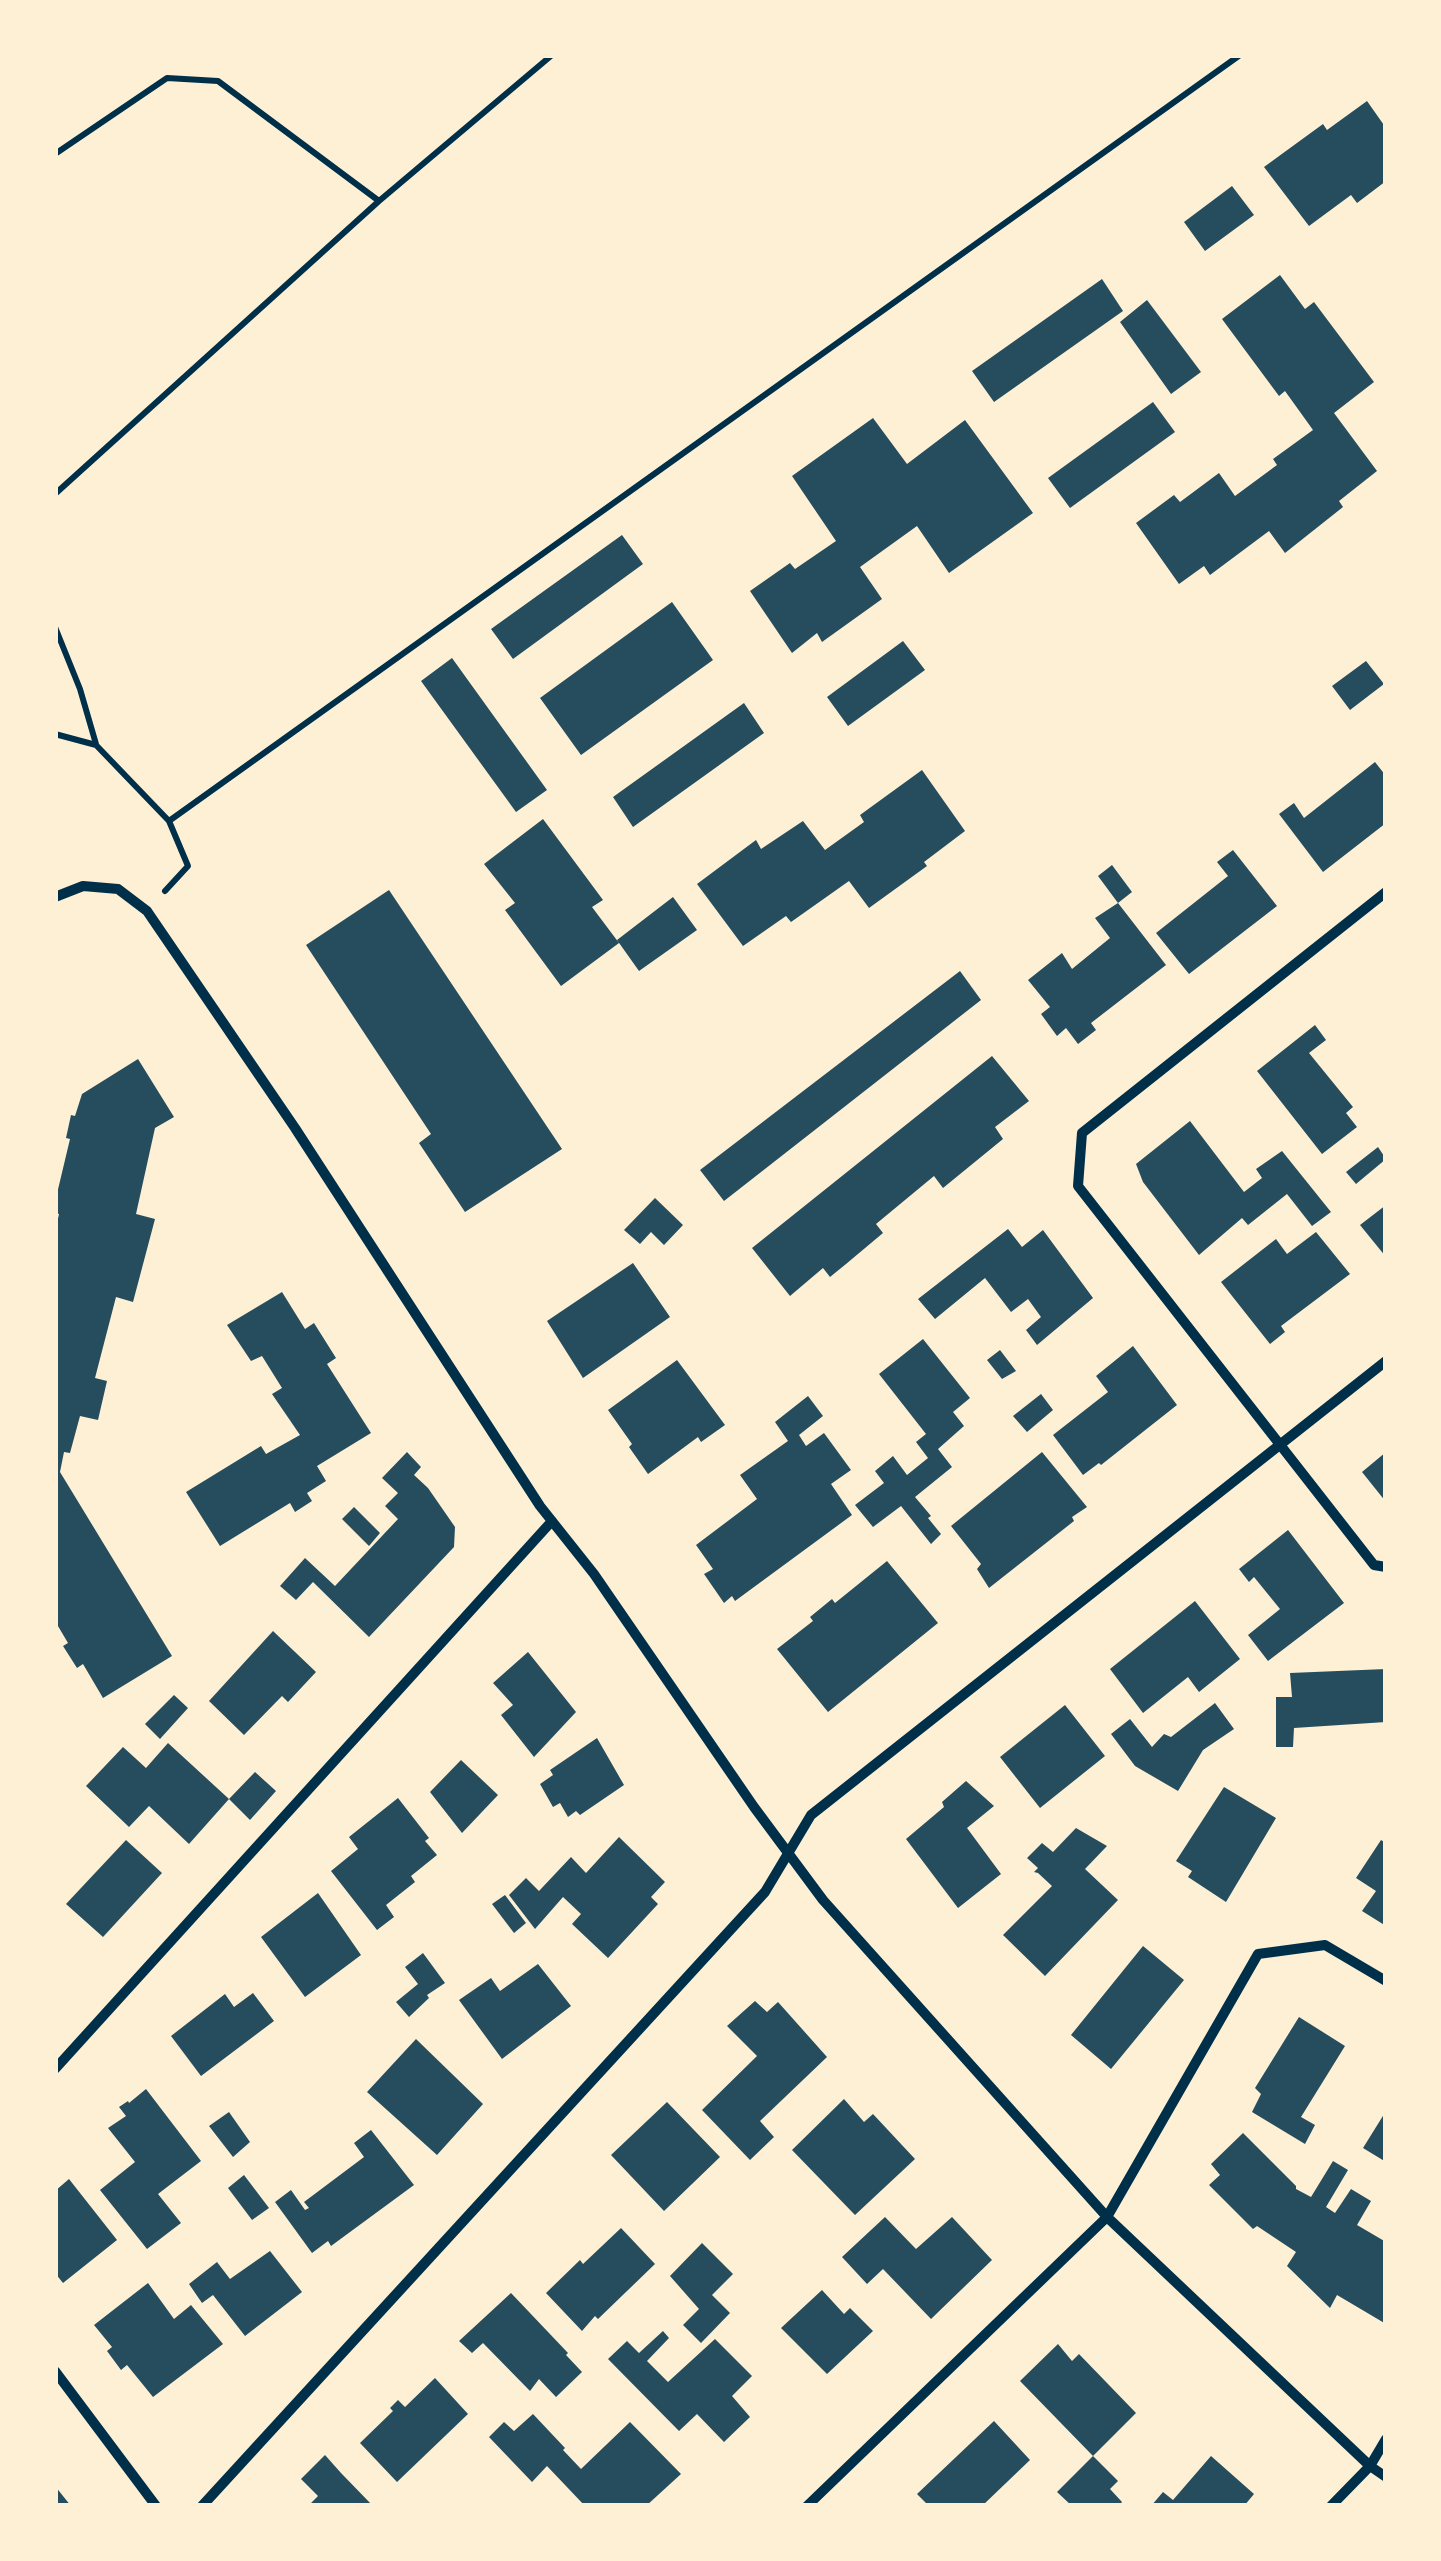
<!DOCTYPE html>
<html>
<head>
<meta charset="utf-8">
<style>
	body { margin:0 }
	#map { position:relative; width:1441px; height:2561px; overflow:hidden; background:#fdf0d5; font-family:Georgia,serif }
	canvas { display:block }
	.frame { position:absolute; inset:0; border:58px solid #fdf0d5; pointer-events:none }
</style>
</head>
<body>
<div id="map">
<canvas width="1441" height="2561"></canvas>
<div class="frame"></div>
</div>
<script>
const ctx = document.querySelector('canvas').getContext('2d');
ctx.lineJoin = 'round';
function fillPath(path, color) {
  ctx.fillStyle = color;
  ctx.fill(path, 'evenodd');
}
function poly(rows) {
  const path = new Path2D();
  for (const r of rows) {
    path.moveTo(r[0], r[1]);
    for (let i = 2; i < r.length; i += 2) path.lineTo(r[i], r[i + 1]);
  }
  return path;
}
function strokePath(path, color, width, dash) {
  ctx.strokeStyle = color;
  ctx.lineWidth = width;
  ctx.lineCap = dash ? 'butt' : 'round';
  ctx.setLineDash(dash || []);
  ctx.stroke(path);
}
const building = poly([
	[1367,101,1386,128,1386,181,1357,203,1351,195,1309,226,1264,167,1323,124,1327,130],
	[1232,186,1254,215,1205,251,1184,222],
	[1280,275,1305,309,1314,302,1374,382,1334,413,1377,471,1339,501,1343,507,1285,553,1269,531,1210,575,1204,566,1179,584,1136,523,1174,495,1180,502,1219,473,1235,496,1277,465,1273,459,1313,430,1285,391,1279,396,1222,319],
	[1102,279,1123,311,994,402,972,371],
	[1147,300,1201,372,1171,394,1120,322],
	[1153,402,1175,432,1070,508,1048,478],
	[873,418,907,464,965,420,1033,513,949,573,917,526,860,567,882,599,822,642,817,633,792,653,750,591,790,563,795,569,836,541,792,476],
	[622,535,643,564,513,659,491,629],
	[672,602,713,660,581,755,540,698],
	[903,641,925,670,848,726,827,697],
	[452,658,547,790,516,812,421,681],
	[1366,661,1384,684,1350,710,1332,686],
	[744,703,764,733,633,827,613,797],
	[1375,762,1386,776,1386,823,1323,872,1279,814,1294,803,1304,818],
	[922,770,965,831,924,862,927,866,869,908,849,881,791,922,786,916,743,946,697,884,756,840,761,849,803,821,825,850,864,822,860,815],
	[543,819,603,900,592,907,619,943,561,986,505,910,515,903,484,864],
	[1233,850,1277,906,1189,974,1156,933,1228,876,1217,862],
	[1112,865,1132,892,1118,903,1098,876],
	[389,890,562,1149,465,1212,419,1143,431,1134,306,945],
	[673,897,697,930,639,971,617,940],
	[1118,903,1166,965,1091,1023,1096,1030,1078,1044,1066,1028,1057,1036,1041,1014,1050,1007,1028,980,1062,953,1072,969,1110,938,1095,918],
	[960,971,981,1000,724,1201,700,1170],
	[1315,1025,1326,1040,1309,1053,1353,1107,1346,1113,1357,1127,1322,1154,1257,1071],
	[992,1056,1029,1101,995,1127,1003,1139,943,1188,934,1176,876,1224,883,1233,846,1264,830,1277,823,1268,790,1296,752,1248],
	[138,1059,174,1117,155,1128,136,1214,155,1219,133,1302,116,1297,95,1378,107,1381,98,1420,80,1416,70,1453,64,1452,60,1472,172,1656,103,1698,83,1664,77,1668,63,1646,68,1643,55,1621,55,1232,59,1214,55,1213,55,1202,70,1139,66,1138,71,1115,75,1116,82,1094],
	[1190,1121,1244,1192,1262,1178,1256,1169,1282,1151,1331,1212,1312,1226,1287,1194,1248,1225,1242,1218,1199,1255,1143,1182,1136,1164],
	[1378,1147,1386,1159,1356,1184,1346,1172],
	[655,1198,683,1225,664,1245,651,1232,640,1244,624,1230],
	[1386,1205,1386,1257,1360,1225],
	[1008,1229,1022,1247,1043,1230,1093,1298,1037,1345,1026,1330,1041,1317,1028,1299,1011,1312,985,1278,935,1319,918,1299],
	[1316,1232,1350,1274,1281,1326,1285,1332,1270,1344,1221,1282,1276,1239,1287,1254],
	[633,1263,670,1317,583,1378,547,1321],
	[282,1292,305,1329,314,1323,336,1358,327,1364,371,1433,317,1466,326,1481,307,1493,312,1501,295,1512,290,1503,220,1546,186,1492,261,1446,266,1454,300,1435,272,1394,282,1388,262,1356,251,1361,227,1325],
	[923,1339,970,1398,953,1412,964,1426,938,1449,952,1467,915,1497,931,1516,928,1518,941,1534,931,1544,901,1506,873,1527,855,1505,884,1483,875,1471,893,1456,907,1475,928,1458,916,1442,926,1434,879,1374],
	[1133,1346,1177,1405,1101,1465,1099,1463,1083,1475,1053,1435,1108,1392,1096,1376],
	[1000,1350,1016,1371,1002,1379,987,1360],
	[677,1360,725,1425,701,1442,698,1437,648,1474,629,1447,632,1444,608,1410],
	[1041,1394,1053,1410,1027,1432,1013,1416],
	[808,1396,823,1416,799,1435,806,1446,824,1433,851,1470,831,1484,852,1515,735,1601,732,1596,724,1603,704,1574,713,1569,696,1545,757,1499,740,1475,788,1441,775,1422],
	[407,1452,421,1467,414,1475,428,1488,455,1527,454,1547,369,1637,313,1582,296,1600,280,1586,305,1558,335,1586,398,1519,385,1506,398,1493,382,1478],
	[1042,1452,1087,1507,1072,1517,1074,1521,989,1588,977,1569,981,1564,951,1526],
	[1386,1452,1386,1502,1362,1472],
	[354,1507,380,1533,369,1546,342,1519],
	[1288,1530,1344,1603,1268,1661,1248,1635,1280,1609,1254,1577,1249,1582,1239,1569],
	[887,1561,938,1623,828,1712,777,1649,813,1621,810,1617,832,1599,835,1603],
	[1195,1601,1240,1659,1199,1692,1188,1677,1143,1713,1110,1669],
	[273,1631,316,1672,288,1702,282,1696,244,1735,209,1701],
	[528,1652,576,1712,534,1757,501,1715,513,1705,493,1683],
	[1386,1669,1386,1722,1294,1728,1293,1747,1276,1747,1276,1697,1292,1697,1290,1673],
	[174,1695,188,1708,160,1739,145,1724],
	[1215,1703,1234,1729,1203,1750,1178,1791,1135,1766,1111,1734,1130,1719,1152,1747,1164,1734,1171,1737],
	[1065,1705,1105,1756,1040,1808,1000,1757],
	[597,1738,624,1785,580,1815,576,1811,568,1817,560,1803,553,1807,540,1784,553,1775,550,1770],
	[168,1743,229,1799,189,1844,149,1806,129,1827,86,1786,123,1747,146,1768],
	[461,1760,498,1795,462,1833,430,1792],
	[255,1772,276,1791,250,1820,229,1799],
	[966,1781,994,1806,967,1828,1001,1874,958,1908,906,1839,944,1807,942,1802],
	[1224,1787,1276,1818,1226,1902,1188,1877,1192,1871,1176,1861],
	[398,1798,429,1838,425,1841,437,1855,411,1876,415,1882,386,1905,394,1917,377,1930,331,1871,358,1849,349,1837],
	[1076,1828,1107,1846,1085,1869,1118,1900,1045,1976,1003,1935,1052,1886,1038,1873,1034,1872,1038,1868,1027,1858,1042,1843,1053,1852],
	[619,1837,665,1882,651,1897,658,1904,608,1958,572,1924,581,1914,563,1897,535,1929,509,1895,526,1878,539,1891,571,1857,586,1873],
	[126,1840,162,1873,103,1937,66,1904],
	[1381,1840,1386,1843,1386,1926,1362,1911,1376,1891,1356,1878],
	[318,1893,361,1955,305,1997,261,1937],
	[505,1895,526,1923,514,1933,492,1904],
	[1143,1946,1184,1980,1111,2069,1071,2035],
	[423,1953,445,1983,427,1995,429,1998,409,2017,396,2002,418,1984,405,1967],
	[538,1964,571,2006,502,2059,459,2000,491,1978,500,1991],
	[253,1993,274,2021,201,2076,171,2036,225,1994,234,2007],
	[755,2001,767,2012,778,2002,827,2057,760,2121,774,2137,750,2160,702,2110,757,2056,727,2026],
	[1299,2017,1345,2046,1301,2117,1315,2125,1305,2144,1252,2112,1261,2094,1255,2088],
	[416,2039,483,2104,437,2155,367,2092],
	[146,2089,201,2161,158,2194,181,2223,147,2249,100,2190,135,2162,108,2128,126,2116,119,2107,128,2101,129,2103],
	[844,2099,864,2122,873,2114,915,2159,855,2215,792,2150],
	[667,2102,720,2157,664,2211,611,2155],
	[1386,2111,1386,2162,1363,2148],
	[229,2112,250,2142,233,2157,209,2126],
	[371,2130,414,2185,331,2246,328,2241,312,2253,275,2202,291,2190,305,2210,309,2208,304,2202,364,2157,354,2143],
	[1243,2133,1296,2186,1296,2189,1311,2197,1333,2161,1348,2170,1326,2207,1335,2213,1351,2189,1371,2201,1357,2225,1386,2242,1386,2324,1337,2295,1330,2308,1287,2266,1296,2252,1257,2226,1253,2229,1209,2185,1220,2175,1211,2164],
	[244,2175,269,2208,252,2220,228,2188],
	[69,2179,117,2240,63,2283,55,2273,55,2191],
	[885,2217,916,2249,952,2217,992,2260,931,2319,883,2269,867,2284,842,2257],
	[621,2228,655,2264,598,2319,595,2316,582,2331,546,2293,580,2260,583,2264],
	[702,2243,733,2274,712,2295,730,2313,701,2343,683,2325,699,2309,670,2276],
	[270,2251,302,2292,245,2336,213,2295,202,2303,189,2284,217,2262,230,2279],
	[148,2283,174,2319,191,2305,223,2344,153,2397,127,2365,121,2370,107,2351,112,2347,94,2325],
	[822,2290,844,2314,850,2308,873,2331,827,2374,781,2328],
	[511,2293,568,2353,566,2355,582,2372,556,2397,539,2379,530,2391,483,2343,472,2353,459,2341],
	[663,2331,669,2338,647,2361,668,2382,715,2339,752,2376,732,2396,750,2417,724,2442,697,2414,679,2431,608,2359,627,2341,639,2353],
	[1058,2344,1072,2361,1079,2354,1136,2413,1093,2456,1020,2381],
	[435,2378,468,2414,397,2482,360,2443,393,2411,390,2408,398,2400,405,2407],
	[533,2414,565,2448,563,2450,581,2469,630,2422,681,2474,646,2506,585,2506,547,2466,532,2482,489,2437,504,2422,514,2431],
	[994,2421,1030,2460,982,2506,929,2506,917,2494],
	[325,2455,341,2473,373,2506,308,2506,318,2496,301,2479],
	[1093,2456,1118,2481,1110,2489,1122,2502,1119,2506,1072,2506,1057,2492],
	[1211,2456,1254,2494,1244,2506,1151,2506,1163,2492,1173,2500],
	[55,2486,71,2506,55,2506]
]);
const path = poly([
	[55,154,167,78,218,81,379,201],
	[55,494,379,201,552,55],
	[55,627,80,689,96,744],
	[55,734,96,745,169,821],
	[165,891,188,866,169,821,1240,55]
]);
const minor = poly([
	[1386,892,1082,1133,1078,1186,1374,1565,1386,1567],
	[55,897,83,886,118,889,147,911,295,1128,540,1506,594,1574,754,1807,823,1900,1107,2217,1370,2466,1386,2477],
	[55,2069,552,1521],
	[55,2371,156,2506],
	[202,2506,765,1892,811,1815,1386,1361],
	[807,2506,1107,2217,1258,1954,1325,1945,1386,1981],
	[1331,2506,1370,2466,1386,2439]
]);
fillPath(building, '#264d5e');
strokePath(path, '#003049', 6);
strokePath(minor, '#003049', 10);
</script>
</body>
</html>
